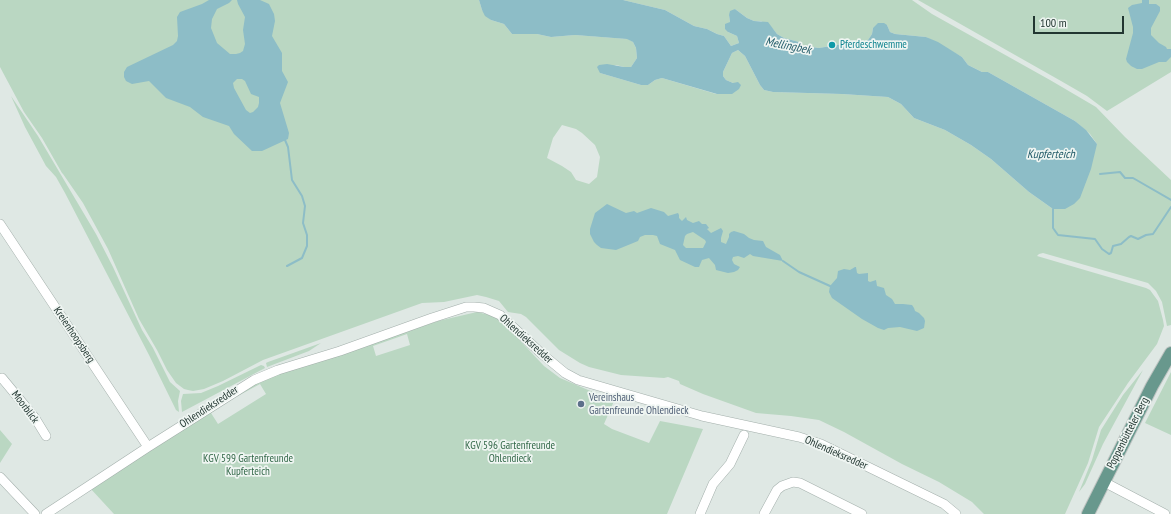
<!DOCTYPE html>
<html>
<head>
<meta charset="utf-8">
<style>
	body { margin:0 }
	#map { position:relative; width:1171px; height:514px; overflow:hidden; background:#dfe8e4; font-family:"PT Sans Narrow",sans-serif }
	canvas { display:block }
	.scale { position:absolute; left:1033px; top:16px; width:91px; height:18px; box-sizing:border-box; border:2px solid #223631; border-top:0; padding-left:5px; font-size:12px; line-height:14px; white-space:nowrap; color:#223631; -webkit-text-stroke:3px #eff5f2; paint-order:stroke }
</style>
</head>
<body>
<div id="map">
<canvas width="1171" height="514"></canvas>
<div class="scale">100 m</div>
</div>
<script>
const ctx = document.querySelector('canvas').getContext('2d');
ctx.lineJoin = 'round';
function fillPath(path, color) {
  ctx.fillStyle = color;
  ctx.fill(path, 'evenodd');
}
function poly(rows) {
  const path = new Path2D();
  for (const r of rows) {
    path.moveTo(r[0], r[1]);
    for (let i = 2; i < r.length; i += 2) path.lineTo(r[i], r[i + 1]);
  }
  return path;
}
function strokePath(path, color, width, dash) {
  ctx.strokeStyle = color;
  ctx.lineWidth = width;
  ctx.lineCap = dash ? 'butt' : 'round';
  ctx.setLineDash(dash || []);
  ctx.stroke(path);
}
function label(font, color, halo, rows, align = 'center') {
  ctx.font = font + ' "PT Sans Narrow",sans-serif';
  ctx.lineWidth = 3.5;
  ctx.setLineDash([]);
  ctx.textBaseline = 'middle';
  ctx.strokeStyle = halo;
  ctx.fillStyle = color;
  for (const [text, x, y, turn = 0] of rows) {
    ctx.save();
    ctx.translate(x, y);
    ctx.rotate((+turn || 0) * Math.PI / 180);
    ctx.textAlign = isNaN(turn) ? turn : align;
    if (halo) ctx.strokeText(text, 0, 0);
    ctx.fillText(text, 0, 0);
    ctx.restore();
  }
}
const green = poly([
	[0,0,479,0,482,10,491,20,504,24,512,34,537,34,551,37,575,35,628,39,633,42,636,48,637,58,631,67,624,67,616,65,600,73,641,85,648,85,655,80,662,78,716,94,733,83,726,80,723,76,723,72,732,53,738,50,745,56,760,85,764,90,773,92,842,94,888,97,901,104,914,118,945,130,971,145,991,159,1029,192,1053,209,1097,144,1090,134,1075,121,988,72,982,72,968,65,962,57,926,37,895,34,890,32,887,25,873,28,872,34,868,40,859,43,850,44,844,43,837,45,819,48,803,46,799,42,784,38,777,34,773,29,761,21,754,21,747,18,735,9,729,15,730,22,728,32,737,36,739,43,731,46,724,36,717,34,707,29,694,26,665,10,623,0,912,0,932,14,1050,80,1096,107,1125,137,1171,180,1171,325,1167,326,1162,302,1156,291,1148,283,1043,253,1039,254,1037,256,1146,288,1150,290,1158,301,1163,320,1164,326,1157,344,1128,383,1099,427,1088,463,1065,514,984,514,972,502,939,482,902,464,844,432,819,420,791,416,756,413,703,394,680,384,679,381,668,377,664,378,621,375,589,367,580,363,559,350,526,317,521,314,508,312,499,301,486,297,477,295,444,302,422,303,263,360,223,381,204,389,193,391,188,390,184,389,176,383,167,370,157,350,139,319,108,249,83,203,63,174,62,173,42,138,24,112,0,67],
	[562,125,576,129,582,133,595,145,600,157,597,177,589,184,576,180,571,172,562,166,547,158,553,138],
	[918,0,1171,0,1171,72,1107,111,1087,96,1061,81],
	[11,96,38,136,96,234,113,267,142,330,153,348,170,382,180,391,178,401,179,412,176,410,149,355,65,193,56,177,46,166,25,127],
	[477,312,498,317,544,366,560,378,614,401,604,424,612,429,649,443,660,421,703,429,667,514,114,514,90,488,246,386,273,375,438,321],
	[407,334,410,345,376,356,373,346],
	[260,384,266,394,218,424,211,413,236,397],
	[321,343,309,351,267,367,266,363,268,362],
	[261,365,264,366,265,368,182,412,181,401,183,394,201,393,218,386],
	[1143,370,1103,444,1085,484,1079,492,1092,460,1101,430,1123,395],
	[1171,372,1171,435,1145,423],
	[0,430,12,444,0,463]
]);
const water = poly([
	[209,0,232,0,229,3,217,9,212,19,211,28,217,43,230,54,236,54,240,53,243,51,245,44,243,30,245,17,238,4,237,0,260,0,269,4,274,14,275,21,272,36,282,53,282,71,288,82,280,103,289,133,288,139,262,151,252,151,234,134,229,126,203,117,190,107,166,98,149,81,132,84,126,81,124,77,124,72,127,67,173,45,177,41,178,36,177,17,180,12,202,4],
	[237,79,242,79,245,81,251,94,259,97,259,103,258,107,253,112,250,113,246,110,234,88,233,83],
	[479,0,623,0,665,10,694,26,707,29,717,34,724,36,731,46,739,43,737,36,728,32,725,29,725,24,730,22,729,15,730,11,735,9,747,18,754,21,768,22,777,34,784,38,799,42,803,46,819,48,837,45,844,43,850,44,860,43,868,40,872,34,873,28,878,23,884,23,887,25,890,32,895,34,926,37,938,42,962,57,968,65,982,72,988,72,1075,121,1086,130,1097,144,1091,169,1080,198,1074,204,1065,209,1053,209,1029,192,991,159,971,145,945,130,914,118,901,104,888,97,842,94,773,92,764,90,760,85,745,56,738,50,732,53,723,72,723,76,726,80,733,83,738,82,741,85,739,89,732,94,717,94,662,78,655,80,648,85,641,85,600,73,597,67,599,65,607,64,624,67,631,67,637,58,636,48,633,42,627,39,575,35,551,37,537,34,512,34,504,24,491,20,485,16,482,10],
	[1142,0,1149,0,1149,4,1156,4,1160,7,1160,11,1151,28,1151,35,1159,43,1166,47,1167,49,1171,49,1171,57,1166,62,1159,62,1142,69,1137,69,1131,66,1127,62,1126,59,1133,33,1133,27,1128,8,1132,5,1142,3],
	[607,204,626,213,634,211,637,213,651,208,664,212,668,216,678,213,679,215,679,218,682,221,686,217,687,220,693,223,699,221,702,224,706,224,709,228,707,229,711,233,721,228,723,231,721,238,721,242,726,244,729,237,729,234,731,232,734,231,744,234,749,238,754,240,763,241,766,247,780,255,783,261,753,256,750,254,744,258,738,256,733,257,732,260,734,264,740,267,738,270,734,272,728,273,716,270,715,265,709,258,702,260,699,267,695,267,680,260,675,250,660,244,657,236,653,235,645,235,640,237,638,241,616,250,601,248,597,245,594,242,590,234,590,229,595,213],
	[693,232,705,240,706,242,703,248,686,248,683,245,685,236,687,234],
	[855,267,856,267,857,273,859,274,868,273,868,281,870,282,876,280,877,286,884,288,886,295,892,299,895,304,903,304,912,305,914,308,915,311,919,313,924,318,925,321,924,328,917,331,900,327,888,328,884,330,878,328,862,319,832,298,829,292,830,286,837,278,838,271,844,269,850,270]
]);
const stream = poly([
	[285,140,288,147,292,180,302,196,305,206,303,223,307,235,307,246,302,258,287,266],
	[1100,174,1120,172,1125,178,1133,178,1171,200],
	[1053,209,1053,228,1058,235,1095,239,1102,249,1109,254,1111,253,1113,246,1121,244,1129,237,1131,236,1138,239,1146,235,1153,234,1171,207],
	[783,261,799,272,830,286]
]);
const minor = poly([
	[0,224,148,447],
	[2,378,35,418,46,436],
	[0,477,35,514],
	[1104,482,1165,514],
	[46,514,148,447,254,380,278,370,340,351,432,318,466,307,474,307,484,308,500,315,542,354,565,373,578,380,702,416,799,437,821,444,944,504,956,514],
	[700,514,713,484,730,464,744,435],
	[764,514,777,490,782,486,793,482,800,483,862,514]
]);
const major = poly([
	[1088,514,1152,386,1171,353]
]);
const markers = [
	[832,45,4,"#0f9aa8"],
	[581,404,4,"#5c6f8a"]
];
const cultureNames = [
	["Pferdeschwemme",840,45]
];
const streetNames = [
	["Kreienhoopsberg",74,335,56],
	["Ohlendieksredder",526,339,42],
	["Moorblick",25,407,53],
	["Ohlendieksredder",209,407,-33],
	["Poppenbütteler Berg",1128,433,-63],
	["Ohlendieksredder",836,453,24]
];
const serviceNames = [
	["Vereinshaus",589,398],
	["Gartenfreunde Ohlendieck",589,411]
];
const parkNames = [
	["KGV 596 Gartenfreunde",510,446],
	["Ohlendieck",510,459],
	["KGV 599 Gartenfreunde",248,459],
	["Kupferteich",248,472]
];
const waterNames = [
	["Mellingbek",788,46,11],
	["Kupferteich",1051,155]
];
fillPath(green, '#bad7c2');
fillPath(water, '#8dbdc7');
strokePath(stream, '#8dbdc7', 2);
strokePath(minor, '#a3afab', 10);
strokePath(major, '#bdc3c1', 14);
strokePath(minor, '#fff', 9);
strokePath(major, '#68988d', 12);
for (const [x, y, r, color] of markers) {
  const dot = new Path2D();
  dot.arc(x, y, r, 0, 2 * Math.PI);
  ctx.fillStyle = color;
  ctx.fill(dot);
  strokePath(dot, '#eff5f2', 1.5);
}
label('11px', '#0d838f', '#eff5f2', cultureNames, 'left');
label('11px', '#223631', '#eff5f2', streetNames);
label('11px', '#4e5e75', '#eff5f2', serviceNames, 'left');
label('11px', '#316747', '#eff5f2', parkNames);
label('italic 12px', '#245d6a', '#eff5f2', waterNames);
</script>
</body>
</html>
